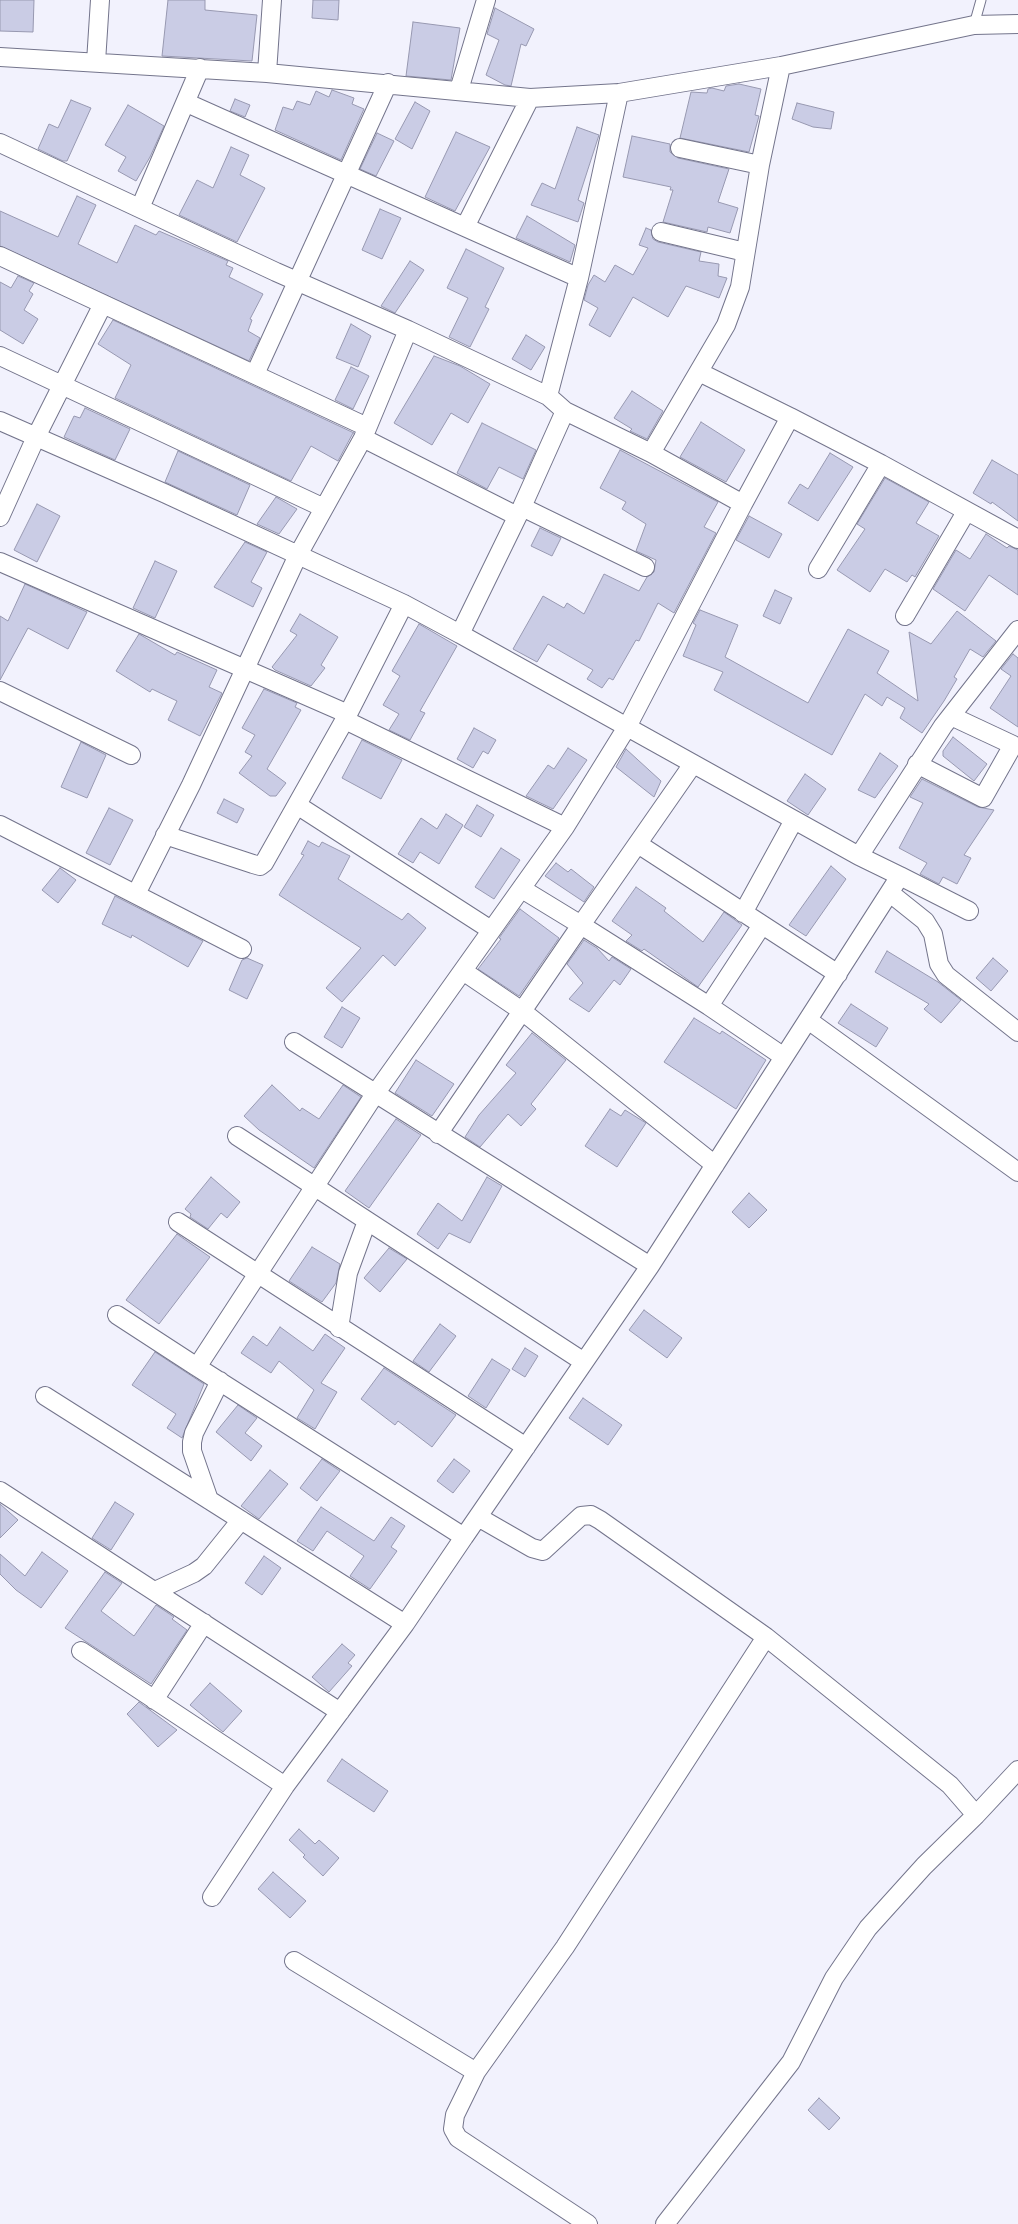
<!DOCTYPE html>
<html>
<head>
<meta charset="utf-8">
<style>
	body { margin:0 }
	canvas { display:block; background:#f2f2fd }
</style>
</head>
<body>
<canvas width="1018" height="2224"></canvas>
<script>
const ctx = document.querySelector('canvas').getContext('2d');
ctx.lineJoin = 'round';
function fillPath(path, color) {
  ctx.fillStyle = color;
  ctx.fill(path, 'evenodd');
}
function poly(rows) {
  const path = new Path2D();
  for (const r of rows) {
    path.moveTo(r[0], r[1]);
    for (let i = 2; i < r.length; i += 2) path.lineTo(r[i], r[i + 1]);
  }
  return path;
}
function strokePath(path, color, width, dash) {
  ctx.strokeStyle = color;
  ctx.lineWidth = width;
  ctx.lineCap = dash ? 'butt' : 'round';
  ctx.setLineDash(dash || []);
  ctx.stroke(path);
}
const building = poly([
	[0,0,34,0,33,32,0,31,0,0],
	[168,0,205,0,205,10,257,15,252,61,162,56,168,0],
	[313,0,339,0,338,20,312,18,313,0],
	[495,8,534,29,526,46,521,44,511,86,505,85,486,75,499,40,487,34,495,8],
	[413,22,460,28,451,80,406,76,413,22],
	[739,84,761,89,755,115,759,116,749,152,680,138,691,92,707,93,708,89,712,88,724,91,726,86,739,84],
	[332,90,354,98,352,104,364,109,341,160,275,130,283,107,293,110,297,101,310,105,316,91,329,97,332,90],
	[235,99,250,105,245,117,230,111,235,99],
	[71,100,91,108,67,161,63,161,38,149,49,124,58,128,71,100],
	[415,102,430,111,412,149,395,139,415,102],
	[797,103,834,112,831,129,813,127,792,119,797,103],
	[128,105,164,126,150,157,136,181,118,171,126,157,105,145,128,105],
	[577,127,599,135,578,200,584,203,578,222,531,205,542,183,555,189,577,127],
	[456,132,490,147,455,211,425,197,456,132],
	[377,133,394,141,376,176,360,169,377,133],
	[632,136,670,144,670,152,678,158,729,169,718,202,738,208,730,233,708,227,707,232,663,222,673,190,670,190,671,187,623,177,632,136],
	[231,147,249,155,240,175,265,188,237,242,179,215,197,180,213,188,231,147],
	[77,196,96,205,78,244,117,263,135,225,156,235,159,231,228,261,226,265,233,268,229,277,263,294,250,319,252,320,248,331,260,338,249,361,0,246,0,211,58,237,77,196],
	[380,209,401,218,382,259,362,250,380,209],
	[527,216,575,245,570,262,516,238,527,216],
	[646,228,651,230,653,239,658,242,701,252,699,261,719,264,718,276,727,278,719,298,686,286,668,317,633,297,610,337,589,325,598,308,584,300,588,285,594,275,605,282,615,265,633,275,648,248,639,245,646,228],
	[466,249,504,268,485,307,489,309,470,347,449,337,468,298,447,288,466,249],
	[410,261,424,270,395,313,381,306,410,261],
	[18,276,34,283,29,291,33,294,24,310,38,319,23,344,0,330,0,282,11,288,18,276],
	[113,320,354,433,353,433,338,461,311,446,291,481,115,398,131,365,98,344,113,320],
	[351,324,371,336,358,367,336,358,351,324],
	[526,335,545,347,531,370,512,359,526,335],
	[434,356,460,366,490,384,468,423,451,413,432,445,394,423,434,356],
	[351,367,369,376,353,409,335,400,351,367],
	[632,391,663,411,647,439,630,431,632,429,614,418,632,391],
	[85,408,130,429,115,460,64,437,74,416,80,418,85,408],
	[701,422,745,450,726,482,680,457,701,422],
	[482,423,536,450,523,479,499,467,487,489,457,473,482,423],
	[620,450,718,502,704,527,716,533,674,613,658,603,639,641,636,640,613,680,609,678,602,688,587,679,593,670,548,644,537,662,513,649,543,596,564,608,567,603,584,614,604,574,639,591,647,577,654,572,656,560,636,551,646,524,622,509,626,502,600,488,620,450],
	[178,451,250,485,237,515,165,482,178,451],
	[830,453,853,467,818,521,788,503,800,484,808,489,830,453],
	[992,460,1018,475,1018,521,992,502,991,504,973,493,992,460],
	[885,478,929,502,916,523,939,536,915,577,912,575,907,582,885,569,870,592,837,570,865,529,857,524,885,478],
	[276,497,297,509,279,534,257,524,276,497],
	[37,504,60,516,37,562,14,550,37,504],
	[749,516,782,534,769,558,736,540,749,516],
	[540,528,561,538,552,556,531,546,540,528],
	[986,534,1007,548,1009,546,1018,550,1018,595,989,575,965,611,933,589,956,550,970,559,986,534],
	[245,542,267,552,251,582,262,588,253,607,214,587,245,542],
	[155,561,177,571,155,618,133,608,155,561],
	[25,584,87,612,68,649,28,628,0,680,0,616,8,621,25,584],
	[775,590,792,598,780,624,763,616,775,590],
	[700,610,738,625,725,657,808,703,848,629,889,651,877,673,918,701,909,632,931,644,957,611,996,641,983,657,970,649,954,677,957,679,944,701,922,733,900,718,905,708,887,697,882,706,865,694,832,755,714,690,723,672,683,656,696,625,693,623,700,610],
	[300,614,338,637,321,665,325,668,311,686,275,670,272,667,297,635,290,631,300,614],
	[419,624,457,646,420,711,425,713,410,740,389,730,399,714,383,705,400,676,392,671,419,624],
	[139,634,175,655,177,652,217,670,209,687,222,693,200,736,168,720,177,701,152,689,150,692,116,671,139,634],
	[1013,654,1018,658,1018,727,990,708,1011,676,1001,669,1013,654],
	[264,689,297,703,295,707,301,710,267,769,286,783,276,796,270,796,239,773,252,756,245,752,255,735,242,728,264,689],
	[474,728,496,740,488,754,483,751,473,768,457,759,474,728],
	[953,737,987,764,974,781,943,756,943,751,953,737],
	[362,740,402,760,381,799,342,778,362,740],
	[81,742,106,755,87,798,61,787,81,742],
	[568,748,587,760,553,809,526,796,548,765,554,769,568,748],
	[626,749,661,781,654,797,616,767,626,749],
	[880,753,898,766,875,798,858,790,880,753],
	[805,774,826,789,808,815,787,801,805,774],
	[922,779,978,807,994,810,964,855,971,858,957,884,943,877,939,884,920,874,927,863,899,848,923,803,910,797,922,779],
	[224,799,244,809,237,823,217,813,224,799],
	[477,805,494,815,481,837,464,827,477,805],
	[109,808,133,820,110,865,86,853,109,808],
	[446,814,463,825,439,864,420,852,413,863,398,854,421,818,437,829,446,814],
	[308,841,319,847,322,842,350,856,338,879,402,920,408,913,426,928,395,966,383,955,342,1002,326,988,361,948,279,895,304,855,301,854,308,841],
	[501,848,520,860,494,899,475,887,501,848],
	[556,863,568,872,571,869,594,887,584,902,545,876,556,863],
	[831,866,846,879,806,936,789,925,831,866],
	[60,868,76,880,58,903,42,890,60,868],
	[636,887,666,908,664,911,703,942,724,912,742,925,698,987,644,949,642,951,626,941,632,935,612,921,636,887],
	[115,896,203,941,188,967,132,935,131,938,102,924,115,896],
	[520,909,559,938,519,996,478,969,501,939,499,938,520,909],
	[584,940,597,948,609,961,612,957,631,969,620,985,614,980,589,1012,569,999,583,983,567,964,584,940],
	[887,951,938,982,961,1000,941,1023,924,1009,929,1004,875,972,887,951],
	[247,958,263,965,247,999,229,990,242,960,247,958],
	[993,958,1008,971,991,991,976,978,993,958],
	[851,1004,888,1028,876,1047,838,1023,851,1004],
	[342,1007,360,1018,342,1048,324,1037,342,1007],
	[694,1018,720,1034,722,1031,766,1060,736,1109,664,1062,694,1018],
	[532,1033,566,1060,531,1104,536,1109,521,1126,508,1114,480,1147,465,1137,479,1115,516,1073,506,1065,532,1033],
	[416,1060,454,1084,432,1116,395,1093,416,1060],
	[272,1085,300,1111,302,1108,319,1119,343,1085,361,1097,314,1168,259,1130,244,1116,272,1085],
	[610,1109,621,1116,625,1110,646,1123,617,1167,585,1146,610,1109],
	[396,1119,421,1135,369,1208,345,1191,396,1119],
	[211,1177,240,1202,227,1218,221,1213,208,1229,190,1217,191,1214,185,1209,211,1177],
	[487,1177,502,1186,470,1243,449,1233,438,1249,417,1234,438,1203,462,1221,487,1177],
	[749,1193,767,1210,749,1228,732,1212,749,1193],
	[177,1234,210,1257,159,1324,126,1300,177,1234],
	[312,1247,340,1264,336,1283,322,1302,289,1281,312,1247],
	[389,1248,407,1259,380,1292,364,1278,389,1248],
	[644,1310,682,1338,667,1358,629,1330,644,1310],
	[440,1324,456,1336,429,1372,413,1361,440,1324],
	[280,1327,313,1351,325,1334,345,1348,321,1383,337,1392,315,1429,297,1418,314,1390,279,1361,271,1373,241,1353,253,1336,267,1346,280,1327],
	[525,1348,538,1356,525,1377,512,1369,525,1348],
	[155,1352,204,1384,182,1438,167,1428,176,1414,132,1385,155,1352],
	[492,1359,510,1370,486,1408,468,1396,492,1359],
	[384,1368,456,1415,432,1447,398,1421,395,1425,361,1399,384,1368],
	[583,1398,622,1425,608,1445,569,1418,583,1398],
	[238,1405,257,1418,245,1433,262,1446,251,1461,216,1432,238,1405],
	[322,1459,340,1471,317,1501,300,1488,322,1459],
	[454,1459,470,1471,453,1493,437,1481,454,1459],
	[270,1470,288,1484,259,1519,241,1506,270,1470],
	[115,1502,134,1514,111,1550,92,1538,115,1502],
	[0,1504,18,1520,0,1538,0,1504],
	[321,1507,374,1541,391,1517,405,1526,391,1547,397,1551,370,1589,350,1576,364,1556,327,1531,313,1551,297,1541,321,1507],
	[42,1552,68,1571,41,1608,16,1590,0,1574,0,1554,25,1576,42,1552],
	[264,1556,281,1568,262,1595,245,1583,264,1556],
	[105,1572,122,1583,101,1611,134,1636,156,1605,174,1617,172,1619,187,1630,151,1684,65,1628,105,1572],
	[342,1644,355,1655,348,1663,352,1666,329,1692,312,1677,342,1644],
	[210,1683,242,1711,223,1732,190,1705,210,1683],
	[139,1702,177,1730,158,1747,127,1714,139,1702],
	[342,1759,388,1791,374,1812,327,1781,342,1759],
	[299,1829,315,1844,319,1840,339,1858,323,1876,303,1857,305,1855,289,1840,299,1829],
	[273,1872,306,1901,290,1918,258,1889,273,1872],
	[819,2098,840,2118,829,2130,808,2110,819,2098]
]);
const lane = poly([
	[974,25,981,0]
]);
const street = poly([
	[0,57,267,73,530,98,619,93,781,66,974,25,1018,24],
	[96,62,100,0],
	[267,73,272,0],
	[459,90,486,0],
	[187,103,579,278,548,396],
	[0,143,276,272,408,330,548,396,565,411],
	[680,148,760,165],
	[140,208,200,68],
	[465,227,530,98],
	[661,232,745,252],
	[0,256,367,427],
	[579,278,619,93],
	[0,356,324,508],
	[699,372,790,417],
	[255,374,388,83],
	[0,421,164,493,404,604,460,634,522,507,565,411,651,453,743,504,790,417,881,464,1018,539],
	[363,438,517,516],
	[651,453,726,325,740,287,760,165,781,66],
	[743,504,627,727,565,827,375,1094,197,1367,464,1537,650,1266,900,876,859,856],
	[522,507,645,567],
	[0,517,36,437,103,304],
	[0,562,348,714,404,604],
	[818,569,881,464],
	[905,616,966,512],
	[460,634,859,856,943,726,1018,630],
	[0,691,131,755],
	[345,720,565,827],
	[917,764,983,798,1013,745,951,716],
	[297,805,491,930],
	[0,825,242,949],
	[165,835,253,864,260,866,264,863,348,714],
	[638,844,838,974],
	[900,876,969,911],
	[522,889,581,925,693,764],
	[890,893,925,921,933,934,939,964,946,975,1018,1032],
	[136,894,191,785,298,555,363,438,408,330],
	[743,913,794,820],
	[463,971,522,1011,715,1165],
	[709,1006,762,925],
	[808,1020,1018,1172],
	[294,1042,650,1266],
	[438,1134,581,925,709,1006,784,1057],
	[237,1136,584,1362],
	[178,1222,526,1447],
	[117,1315,197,1367],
	[339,1328,348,1273,367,1221],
	[45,1396,405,1624,464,1537],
	[0,1491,340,1712],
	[209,1500,192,1451,192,1442,194,1433,220,1381],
	[478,1517,532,1548,543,1551,581,1516,591,1515,600,1520,766,1637,950,1785,976,1815],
	[155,1591,194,1573,204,1566,241,1520],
	[81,1651,285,1786],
	[154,1700,204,1623],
	[212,1897,285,1786,405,1624],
	[294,1961,476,2072],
	[588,2224,458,2138,453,2129,455,2115,476,2072,565,1947,766,1637],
	[665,2224,791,2062,834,1978,868,1928,924,1866,976,1815,1018,1770]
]);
fillPath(building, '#cacce5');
strokePath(building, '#9899b1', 1);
strokePath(lane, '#74758c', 11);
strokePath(street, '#74758c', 20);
strokePath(lane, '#fff', 9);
strokePath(street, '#fff', 18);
</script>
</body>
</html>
